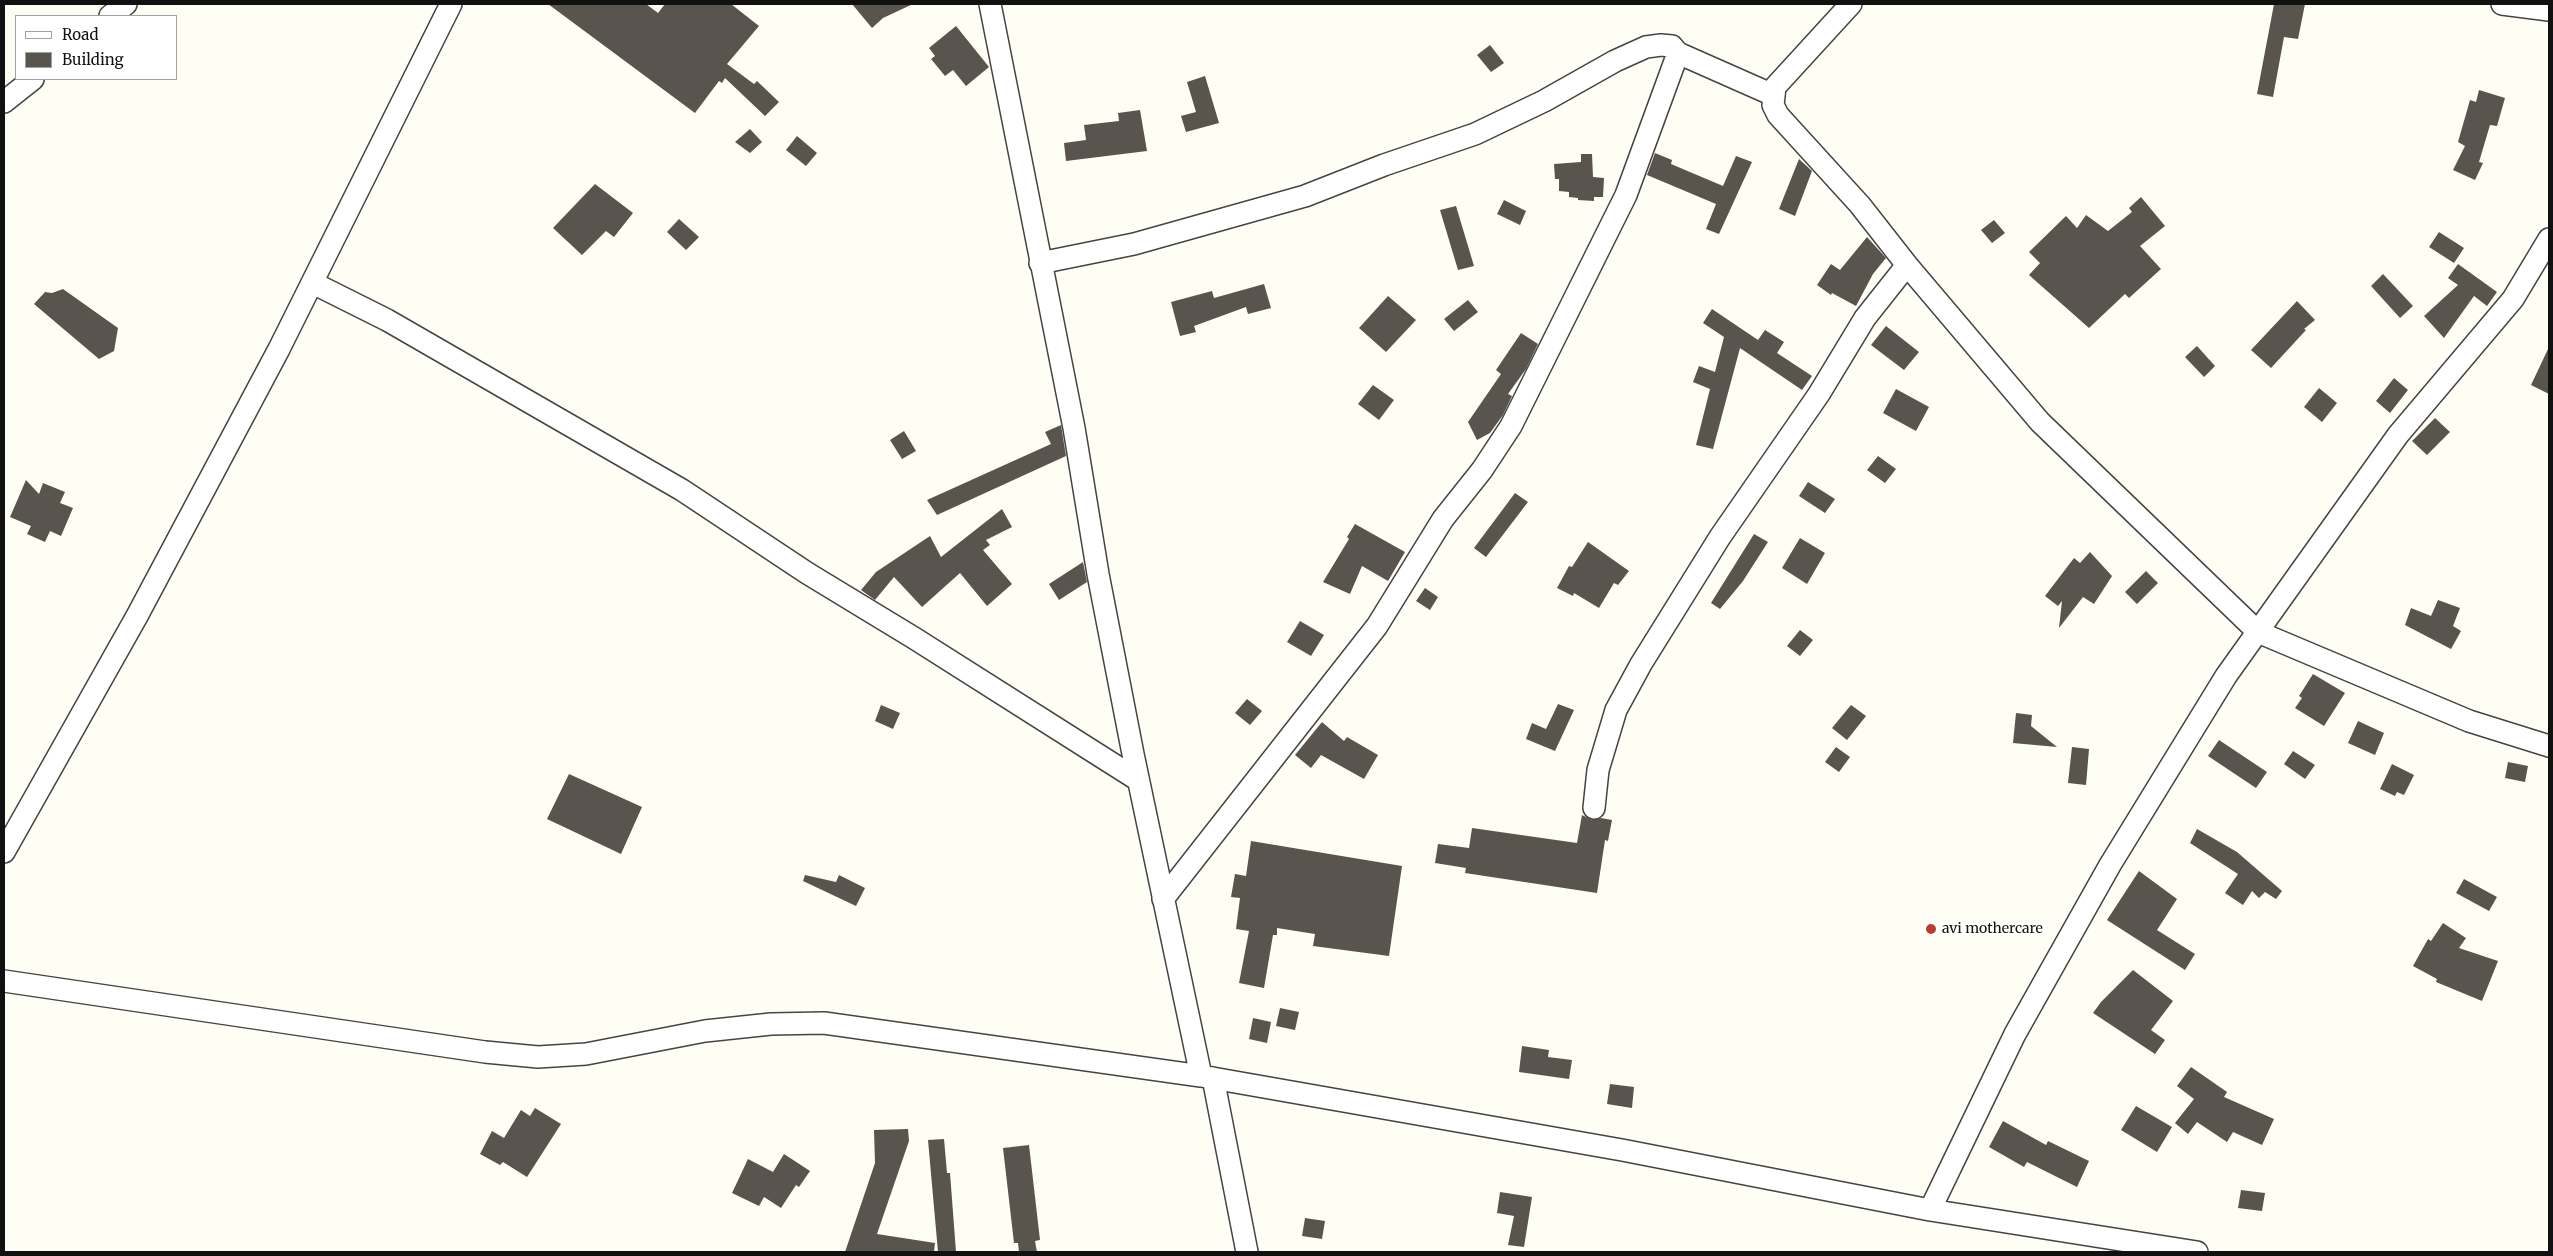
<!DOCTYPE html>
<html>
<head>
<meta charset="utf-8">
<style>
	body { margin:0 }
	#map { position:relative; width:2553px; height:1256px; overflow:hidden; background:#fefef5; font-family:Merriweather,serif }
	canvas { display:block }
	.frame { position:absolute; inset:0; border:5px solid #111; pointer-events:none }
	.legend { position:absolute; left:15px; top:15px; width:162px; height:65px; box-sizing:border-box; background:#fff; border:1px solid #a0a0a0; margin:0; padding:6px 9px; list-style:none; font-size:15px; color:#111 }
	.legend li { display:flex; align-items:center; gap:10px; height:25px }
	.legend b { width:25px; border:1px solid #a0a0a0 }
</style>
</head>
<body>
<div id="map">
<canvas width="2553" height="1256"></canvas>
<div class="frame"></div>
<ul class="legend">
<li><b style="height:6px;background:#fff"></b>Road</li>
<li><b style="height:14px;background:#59544d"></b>Building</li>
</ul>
</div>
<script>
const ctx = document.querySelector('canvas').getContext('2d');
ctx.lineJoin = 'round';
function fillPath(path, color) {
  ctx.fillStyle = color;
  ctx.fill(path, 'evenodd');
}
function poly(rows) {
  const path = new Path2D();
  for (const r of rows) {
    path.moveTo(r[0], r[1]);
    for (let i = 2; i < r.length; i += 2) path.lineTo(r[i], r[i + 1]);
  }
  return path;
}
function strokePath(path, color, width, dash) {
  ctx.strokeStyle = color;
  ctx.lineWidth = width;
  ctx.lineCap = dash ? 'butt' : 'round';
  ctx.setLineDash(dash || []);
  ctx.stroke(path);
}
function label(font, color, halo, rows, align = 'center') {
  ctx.font = font + ' Merriweather,serif';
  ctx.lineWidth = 5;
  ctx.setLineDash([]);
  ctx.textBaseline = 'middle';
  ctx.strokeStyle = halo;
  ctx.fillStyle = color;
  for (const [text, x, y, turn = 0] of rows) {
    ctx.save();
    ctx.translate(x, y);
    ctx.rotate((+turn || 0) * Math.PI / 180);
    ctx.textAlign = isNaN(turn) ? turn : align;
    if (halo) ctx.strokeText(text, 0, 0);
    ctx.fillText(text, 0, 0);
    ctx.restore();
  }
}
const building = poly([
	[548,4,646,4,658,13,665,4,731,4,759,26,727,64,754,84,757,81,779,102,765,116,725,78,722,83,719,81,695,113],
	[852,4,913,4,883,18,872,28],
	[2274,4,2305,4,2298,39,2284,37,2273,97,2257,94],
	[956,26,989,67,966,86,953,70,945,76,931,59,935,56,929,48],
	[1490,45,1504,63,1491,72,1477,55],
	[1205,76,1219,123,1186,132,1181,116,1196,112,1187,82],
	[2479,90,2505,98,2497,126,2490,125,2479,162,2483,163,2475,180,2453,170,2465,146,2458,142,2470,100,2476,102],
	[1140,110,1147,151,1066,161,1064,143,1086,140,1084,125,1119,121,1118,113],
	[750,129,762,142,750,153,735,142],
	[797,136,817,153,806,166,786,150],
	[1655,153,1672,160,1671,164,1723,186,1736,156,1752,162,1719,234,1706,229,1716,204,1647,175],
	[1581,154,1592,154,1593,177,1604,178,1603,197,1594,197,1594,201,1578,200,1578,198,1569,197,1569,192,1559,191,1559,179,1555,179,1554,164,1581,162],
	[1799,159,1812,171,1795,216,1779,209],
	[595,184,633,213,614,237,606,231,582,255,553,228],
	[2141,197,2165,226,2140,246,2161,269,2129,298,2125,294,2089,328,2029,275,2040,263,2029,252,2066,216,2077,228,2086,215,2108,231,2132,212,2129,208],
	[1504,200,1526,211,1520,225,1497,214],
	[1456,206,1474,266,1458,270,1440,210],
	[679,219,699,237,686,250,667,232],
	[1994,220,2005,233,1992,243,1981,230],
	[2439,232,2464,248,2454,263,2429,247],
	[1867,237,1886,258,1873,274,1856,306,1832,293,1831,295,1817,285,1831,264,1840,270],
	[2458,264,2497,292,2487,306,2474,296,2444,338,2424,316,2458,285,2448,278],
	[2383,274,2413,306,2400,318,2371,286],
	[1264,284,1271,308,1248,314,1246,307,1194,326,1196,332,1180,336,1171,302,1212,291,1214,298],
	[63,289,118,328,114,351,99,359,34,304,45,292,52,293],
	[1388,296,1416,320,1386,352,1359,328],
	[1468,300,1478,312,1454,331,1444,319],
	[2297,301,2315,320,2304,329,2306,330,2271,368,2251,350],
	[1712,309,1758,340,1765,330,1784,342,1777,353,1812,376,1802,390,1740,348,1713,449,1696,445,1710,389,1693,382,1699,366,1715,372,1724,337,1703,323],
	[1886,326,1919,352,1904,370,1871,345],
	[1521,333,1538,344,1526,369,1508,394,1512,396,1503,415,1490,433,1477,440,1468,422,1501,374,1496,370],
	[2197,346,2215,366,2204,377,2185,357],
	[2549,347,2549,394,2531,385],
	[2394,378,2408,390,2390,413,2376,401],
	[1373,385,1394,400,1379,420,1358,404],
	[2319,388,2337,403,2322,422,2304,407],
	[1896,389,1929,407,1916,431,1883,413],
	[2435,418,2450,432,2427,455,2412,441],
	[1061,425,1066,456,937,515,927,500,1051,444,1045,432],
	[904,431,916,451,902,459,890,440],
	[1878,456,1896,469,1885,483,1867,470],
	[26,480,39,494,43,483,65,492,60,503,73,508,61,536,50,531,45,542,27,534,31,526,10,517],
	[1808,482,1835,499,1825,513,1799,496],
	[1515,493,1528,502,1486,557,1474,548],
	[1002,509,1012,527,986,540,990,545,983,550,1012,584,987,606,960,573,922,607,894,577,875,600,861,590,876,572,930,536,941,557],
	[1355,524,1405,552,1388,581,1362,566,1350,594,1323,582,1349,539,1347,537],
	[1754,534,1768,542,1743,581,1720,609,1711,603],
	[1800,538,1825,553,1807,584,1782,568],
	[1588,542,1629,571,1618,585,1614,583,1599,608,1574,593,1573,596,1557,588,1569,566,1572,567],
	[2090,552,2112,576,2094,604,2083,597,2059,628,2062,601,2058,606,2045,596,2074,558,2080,563],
	[1083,562,1087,582,1059,600,1049,584],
	[2146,571,2158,583,2137,604,2125,592],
	[1425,588,1438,597,1430,610,1416,601],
	[2438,600,2460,608,2453,626,2461,631,2451,649,2405,625,2411,608,2431,616],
	[1300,621,1324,635,1311,656,1287,642],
	[1800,630,1813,640,1800,656,1787,646],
	[2313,674,2345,693,2324,726,2295,708,2302,698,2299,696],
	[1247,699,1262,711,1250,725,1235,713],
	[1558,704,1574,710,1555,751,1526,739,1532,723,1546,729],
	[881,705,900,713,893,729,875,721],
	[1851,705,1866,716,1847,740,1832,728],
	[2016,713,2032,715,2031,726,2057,747,2013,743],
	[2358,721,2384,733,2375,755,2348,743],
	[1322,722,1344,741,1347,737,1378,755,1364,779,1321,755,1311,768,1295,755],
	[2219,740,2267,772,2256,788,2208,756],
	[1836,747,1850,757,1839,772,1825,762],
	[2072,747,2089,749,2086,785,2068,783],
	[2293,751,2315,765,2305,779,2284,764],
	[2508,762,2528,766,2525,782,2505,778],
	[2392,764,2414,775,2404,795,2397,792,2395,796,2380,789],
	[569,774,642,807,621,854,547,819],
	[1582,815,1592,820,1601,818,1612,820,1608,841,1605,840,1597,893,1465,873,1466,868,1435,863,1438,844,1469,848,1472,828,1577,843],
	[2197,829,2237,852,2282,891,2276,899,2265,892,2259,898,2252,891,2243,905,2225,893,2238,874,2190,843],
	[1251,841,1402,866,1389,956,1313,946,1315,934,1277,928,1277,935,1273,935,1264,988,1239,983,1249,931,1236,929,1240,898,1231,897,1235,874,1246,876],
	[2139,871,2177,899,2157,930,2195,954,2185,970,2107,920],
	[805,875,836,882,839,875,865,888,856,906,803,881],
	[2464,879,2497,897,2489,911,2456,893],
	[2443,923,2466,938,2459,948,2498,961,2482,1001,2436,982,2437,979,2413,966,2428,939,2431,941],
	[2133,970,2173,1001,2151,1030,2165,1040,2155,1054,2093,1013,2101,1002],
	[1280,1008,1299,1012,1295,1030,1276,1026],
	[1253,1018,1271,1022,1267,1043,1249,1039],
	[1522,1046,1549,1050,1548,1057,1572,1060,1569,1079,1519,1072],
	[2191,1067,2227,1092,2224,1097,2274,1119,2262,1145,2233,1132,2227,1142,2197,1122,2188,1134,2175,1123,2194,1099,2177,1086],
	[1610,1084,1634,1087,1632,1108,1607,1104],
	[2136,1106,2172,1127,2157,1152,2121,1130],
	[535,1108,561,1124,527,1177,503,1162,500,1165,480,1154,492,1131,504,1138,521,1110,530,1116],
	[2003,1121,2046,1145,2048,1141,2089,1161,2077,1187,2027,1162,2024,1167,1989,1147],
	[908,1129,909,1141,877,1234,935,1243,934,1252,845,1252,875,1163,874,1130],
	[944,1139,947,1173,950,1173,956,1252,938,1252,928,1140],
	[1029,1145,1040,1240,1035,1241,1037,1252,1019,1252,1018,1243,1014,1243,1003,1148],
	[784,1154,810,1171,799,1187,796,1185,781,1208,764,1197,759,1206,732,1193,748,1159,773,1172],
	[2241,1190,2265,1193,2262,1211,2238,1208],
	[1500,1192,1532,1197,1524,1247,1508,1245,1514,1216,1497,1213],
	[1305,1218,1325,1221,1322,1239,1302,1236]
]);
const minor = poly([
	[990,4,1074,428,1098,574,1133,754,1201,1076],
	[1851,4,1775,87,1773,105,1778,115,1860,205,1907,265,2040,422,2258,632,2469,721,2549,746],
	[2502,4,2549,10],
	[110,16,126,4],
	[4,102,33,79],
	[1040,263,1134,244,1305,196,1384,165,1475,134,1544,101,1615,61,1646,47,1661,45,1672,46,1678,53,1773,95],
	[313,283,387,320,682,490,807,573,914,638,1138,780],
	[1594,808,1598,770,1616,710,1641,664,1720,537,1819,394,1865,318,1907,265],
	[4,852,137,616,279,349,451,4],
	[1163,899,1377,626,1443,519,1482,470,1511,426,1626,195,1678,53],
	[4,981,485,1052,538,1057,586,1054,705,1031,771,1024,824,1023,1201,1076,1622,1150,1930,1210,2197,1252],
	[1213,1078,1247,1252],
	[1930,1210,2015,1034,2110,865,2226,676,2398,435,2513,299,2549,239]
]);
const markers = [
	[1931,929,6,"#bc3d2e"]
];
const poiNames = [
	["avi mothercare",1942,929]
];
fillPath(building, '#59544d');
strokePath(minor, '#444', 24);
strokePath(minor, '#fff', 21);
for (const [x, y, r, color] of markers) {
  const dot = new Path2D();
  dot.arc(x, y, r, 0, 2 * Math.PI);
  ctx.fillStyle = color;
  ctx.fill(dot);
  strokePath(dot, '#fff', 2);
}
label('14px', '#111', '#fff', poiNames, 'left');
</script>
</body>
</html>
